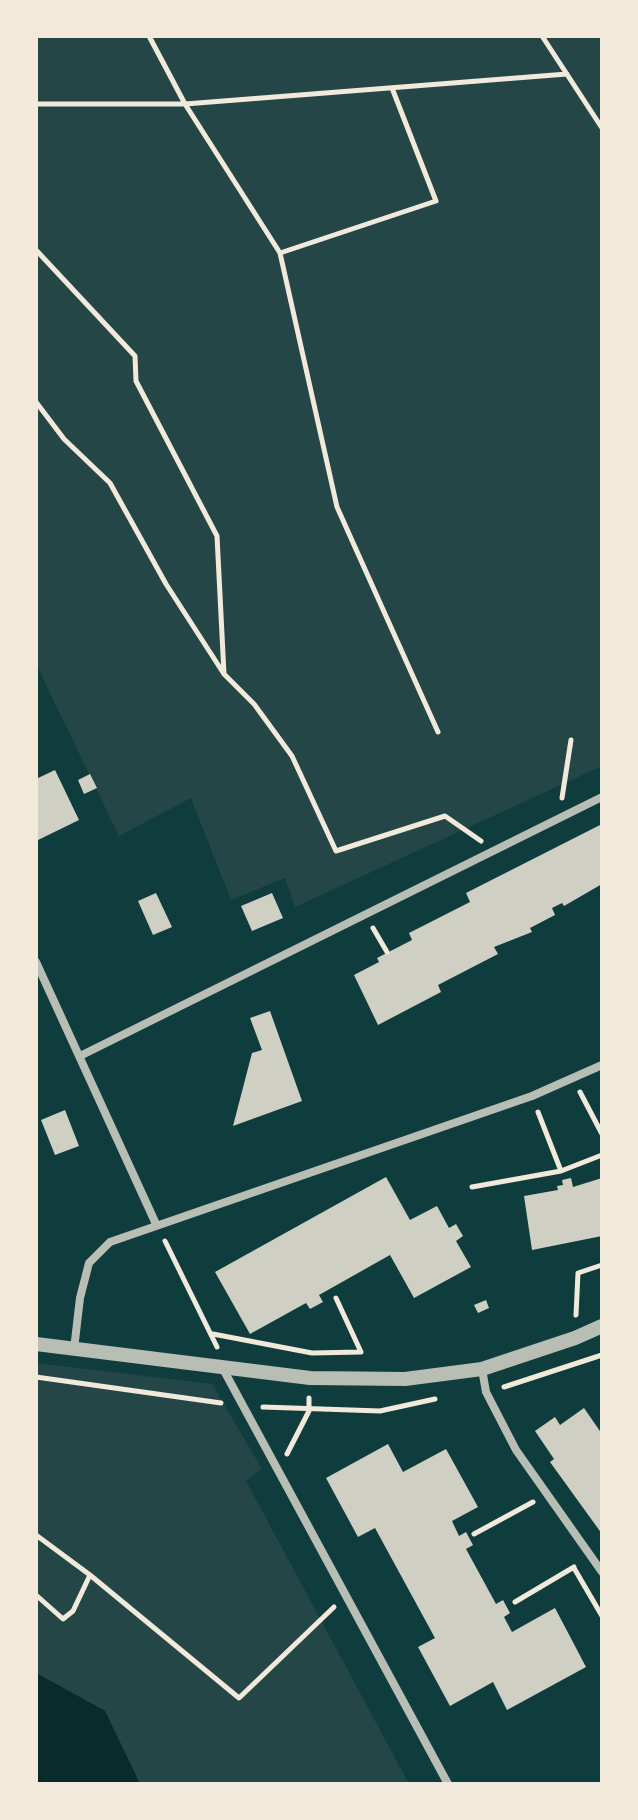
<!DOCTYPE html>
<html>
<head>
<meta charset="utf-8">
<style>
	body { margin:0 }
	#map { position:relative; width:638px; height:1820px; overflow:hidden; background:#0f3d3e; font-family:Overpass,sans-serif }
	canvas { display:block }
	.frame { position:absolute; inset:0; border:38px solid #f1e9da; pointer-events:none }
</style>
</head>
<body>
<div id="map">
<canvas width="638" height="1820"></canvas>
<div class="frame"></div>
</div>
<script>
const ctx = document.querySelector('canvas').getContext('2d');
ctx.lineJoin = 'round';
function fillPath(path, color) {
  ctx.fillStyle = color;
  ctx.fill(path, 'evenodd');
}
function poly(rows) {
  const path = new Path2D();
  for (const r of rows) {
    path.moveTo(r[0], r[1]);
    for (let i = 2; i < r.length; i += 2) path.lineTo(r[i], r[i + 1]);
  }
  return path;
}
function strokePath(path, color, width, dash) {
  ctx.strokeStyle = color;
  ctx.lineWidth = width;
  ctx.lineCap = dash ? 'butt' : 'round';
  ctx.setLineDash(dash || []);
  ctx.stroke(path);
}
const green = poly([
	[36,36,602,36,602,766,295,907,285,878,231,900,191,798,119,836,36,664],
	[36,1363,212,1384,262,1469,246,1481,409,1784,140,1784,105,1711,36,1673]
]);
const water = poly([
	[36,1673,105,1711,140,1784,36,1784]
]);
const building = poly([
	[55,770,79,820,36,841,36,779],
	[90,774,97,788,84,794,78,780],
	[602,824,602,884,564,906,562,903,552,908,555,915,530,928,532,932,494,947,498,954,438,985,441,992,378,1025,354,975,379,962,377,958,412,940,409,933,470,902,466,893],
	[156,893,172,927,153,935,138,901],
	[272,893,283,918,252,931,241,906],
	[270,1011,302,1101,233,1126,252,1053,262,1050,250,1018],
	[65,1110,79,1146,55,1155,41,1120],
	[386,1177,410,1220,437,1206,449,1228,456,1224,463,1236,456,1241,471,1267,414,1298,390,1255,319,1295,323,1302,310,1309,306,1303,250,1334,215,1272],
	[571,1178,573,1187,602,1178,602,1236,532,1250,524,1196,558,1190,557,1186,563,1185,562,1180],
	[486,1300,489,1308,478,1313,474,1305],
	[584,1408,602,1434,602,1534,550,1462,554,1459,535,1431,555,1417,560,1425],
	[388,1444,403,1472,446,1449,478,1507,452,1521,459,1536,466,1532,473,1545,466,1549,496,1604,503,1600,510,1613,504,1617,512,1632,555,1608,586,1667,507,1710,493,1682,450,1706,418,1647,435,1638,375,1528,358,1537,326,1478]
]);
const path = poly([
	[149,36,185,104,280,253,337,507,438,732],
	[542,36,602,128],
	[36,104,185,104,567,74],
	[36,250,135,356,136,381,217,536,224,674],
	[280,253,436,201,392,88],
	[36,402,64,439,110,483,166,584,224,674,254,704,292,756,336,851,445,816,481,841],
	[562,798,571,740],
	[373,928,387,952],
	[580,1092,602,1134],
	[538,1112,561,1171],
	[472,1187,561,1171,602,1155],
	[165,1241,217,1347],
	[576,1315,578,1273,602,1265],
	[213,1334,312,1353,361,1352,336,1298],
	[36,1377,221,1403],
	[504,1387,602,1355],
	[263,1407,380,1411,435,1399],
	[287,1454,309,1411,309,1398],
	[474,1534,533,1502],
	[36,1535,90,1575,239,1698,334,1607],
	[574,1568,602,1616],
	[36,1595,63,1619,73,1611,90,1575],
	[515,1602,574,1567]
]);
const minor = poly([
	[36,962,156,1224],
	[80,1056,602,797],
	[74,1349,80,1298,89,1263,110,1242,532,1096,602,1065],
	[222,1367,448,1784],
	[482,1369,486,1392,516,1450,602,1572]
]);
const tertiary = poly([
	[36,1344,310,1378,405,1379,482,1369,575,1338,602,1326]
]);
fillPath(green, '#244646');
fillPath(water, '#0a2a2b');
fillPath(building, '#cfcfc3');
strokePath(path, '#f1e9da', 5);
strokePath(minor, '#b8beb3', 8);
strokePath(tertiary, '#b8beb3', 14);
</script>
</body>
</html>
